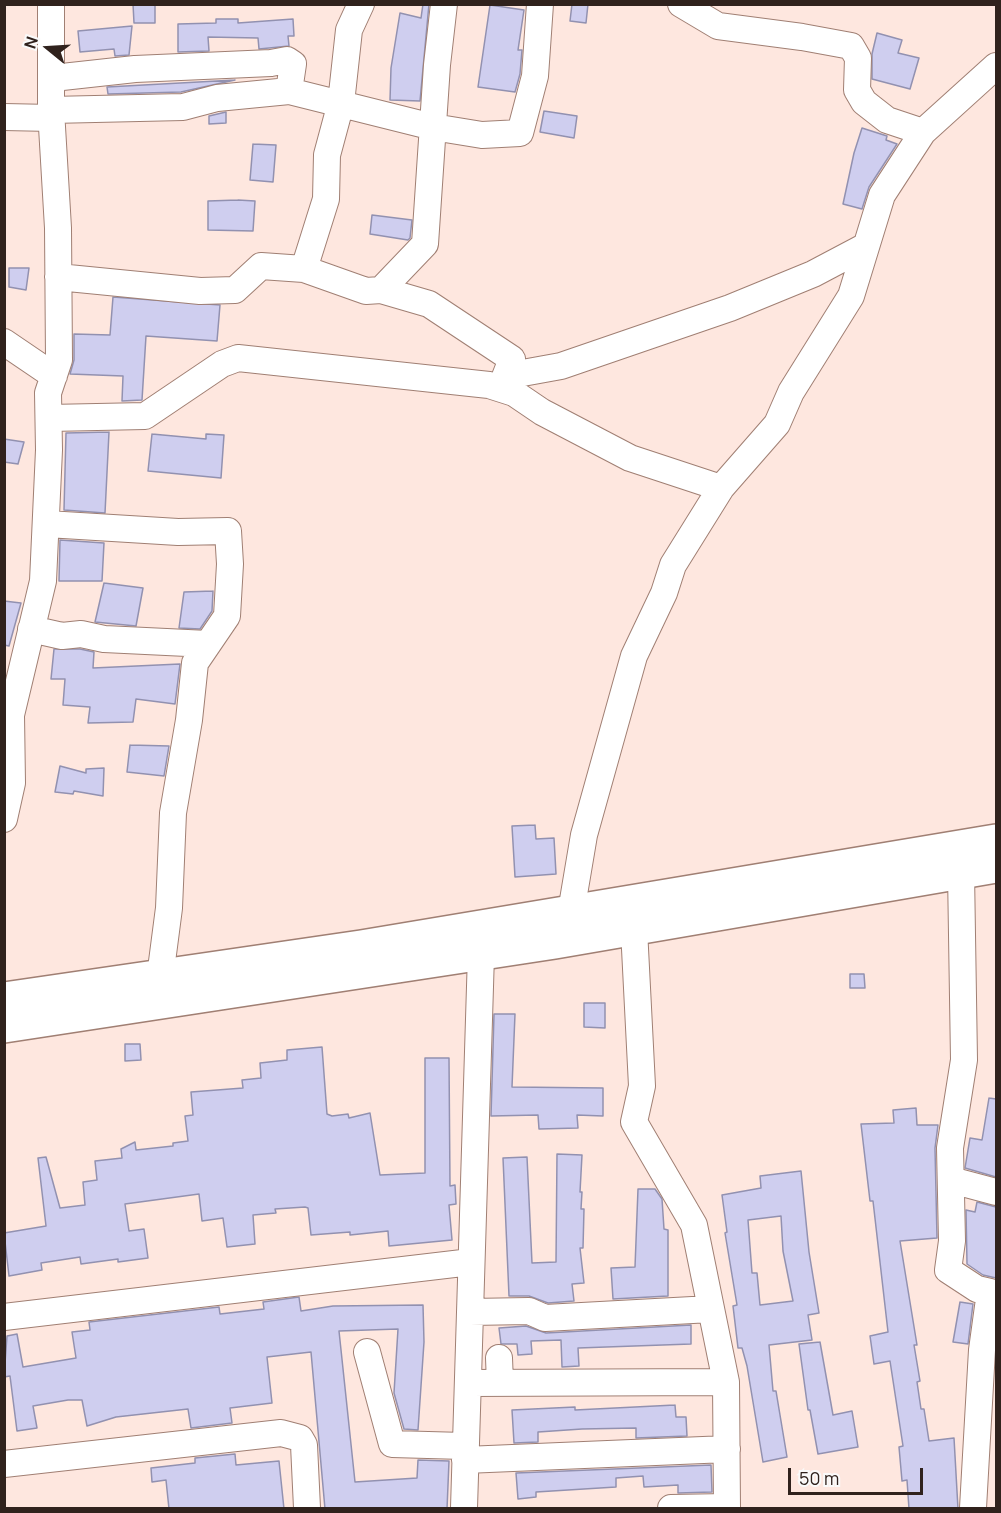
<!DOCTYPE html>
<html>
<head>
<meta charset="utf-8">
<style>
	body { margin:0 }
	#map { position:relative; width:1001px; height:1513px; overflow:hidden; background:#fee7df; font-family:Manrope,sans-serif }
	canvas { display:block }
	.frame { position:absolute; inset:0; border:6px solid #30221d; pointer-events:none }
	.north { position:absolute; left:18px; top:18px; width:60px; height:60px; -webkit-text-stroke:4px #fafafa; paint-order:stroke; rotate:288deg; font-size:16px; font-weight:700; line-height:24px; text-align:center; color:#30221d }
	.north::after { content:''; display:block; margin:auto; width:21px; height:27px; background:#30221d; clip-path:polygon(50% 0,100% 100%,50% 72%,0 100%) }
	.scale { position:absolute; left:788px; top:1468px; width:135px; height:27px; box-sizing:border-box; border:3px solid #30221d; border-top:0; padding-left:8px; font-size:18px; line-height:21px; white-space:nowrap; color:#30221d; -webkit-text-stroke:4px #fafafa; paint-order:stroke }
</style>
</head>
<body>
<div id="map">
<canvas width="1001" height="1513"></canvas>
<div class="frame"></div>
<div class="north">N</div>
<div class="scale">50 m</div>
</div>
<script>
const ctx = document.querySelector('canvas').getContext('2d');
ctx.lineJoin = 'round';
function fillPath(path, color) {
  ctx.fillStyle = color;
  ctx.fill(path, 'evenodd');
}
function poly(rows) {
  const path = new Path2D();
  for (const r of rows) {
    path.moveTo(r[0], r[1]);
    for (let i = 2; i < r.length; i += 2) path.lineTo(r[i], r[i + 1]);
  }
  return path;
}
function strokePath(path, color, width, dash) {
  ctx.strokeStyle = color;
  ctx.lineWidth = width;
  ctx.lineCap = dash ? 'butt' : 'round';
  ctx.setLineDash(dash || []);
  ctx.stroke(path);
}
const building = poly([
	[133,4,155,4,155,23,134,23,133,4],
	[423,4,429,4,420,101,390,100,391,68,400,13,421,18,423,4],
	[572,4,588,4,586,23,570,21,572,4],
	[490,5,524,10,518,50,522,50,520,74,515,92,478,87,490,5],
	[216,19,238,19,238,23,293,19,294,36,288,36,289,46,259,49,258,38,208,37,209,51,178,52,178,24,216,23,216,19],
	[132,26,129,55,115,56,114,49,80,52,78,31,132,26],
	[877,33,902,40,898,53,919,58,910,89,872,79,872,54,877,33],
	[235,80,181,92,108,94,107,87,235,80],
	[544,111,577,116,574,138,540,132,544,111],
	[226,112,226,123,209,124,209,116,226,112],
	[862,128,887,136,886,140,897,144,869,187,862,209,843,204,854,153,862,128],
	[253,144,276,145,273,182,250,180,253,144],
	[238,200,255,201,253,231,208,230,208,201,238,200],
	[372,215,412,220,410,238,408,240,370,234,372,215],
	[9,268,29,268,26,290,9,287,9,268],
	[113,297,220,305,217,341,146,336,142,400,122,401,123,376,70,374,74,360,74,334,110,335,113,297],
	[109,432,105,513,64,510,66,433,109,432],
	[152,434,206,439,206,434,224,435,221,478,148,471,152,434],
	[4,439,24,442,18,464,4,462,4,439],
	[60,540,104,543,102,581,59,581,60,540],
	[104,583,143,588,136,626,95,622,104,583],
	[213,591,212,611,200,629,179,628,184,592,213,591],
	[4,601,21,603,9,646,4,645,4,601],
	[54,649,80,649,94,652,93,668,180,664,175,704,136,699,133,722,88,723,90,707,63,705,65,679,51,679,54,649],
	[130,745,169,746,164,776,127,772,130,745],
	[60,766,86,773,86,769,104,768,103,796,74,791,73,794,55,792,60,766],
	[535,825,536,839,554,838,556,874,515,877,512,826,535,825],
	[850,974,864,974,865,988,850,988,850,974],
	[584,1003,605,1003,605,1028,584,1027,584,1003],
	[494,1014,515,1014,512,1087,603,1088,603,1116,577,1115,578,1128,539,1129,538,1115,491,1116,494,1014],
	[125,1044,140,1044,141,1060,125,1061,125,1044],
	[322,1047,327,1114,332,1116,348,1114,349,1118,370,1113,380,1175,425,1173,425,1058,449,1058,450,1186,455,1185,456,1204,449,1205,452,1240,389,1246,388,1231,350,1235,350,1232,311,1235,308,1208,305,1207,275,1209,276,1213,253,1215,255,1244,227,1247,223,1218,202,1221,199,1194,125,1204,129,1231,144,1229,148,1258,118,1262,118,1259,81,1264,80,1257,41,1263,42,1270,9,1276,4,1233,46,1226,38,1158,46,1157,60,1208,85,1205,83,1182,97,1180,95,1161,122,1158,121,1149,135,1142,136,1150,173,1146,173,1143,188,1141,185,1116,193,1115,191,1092,243,1088,242,1080,261,1078,260,1063,287,1060,287,1050,322,1047],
	[989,1098,996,1099,996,1177,965,1168,970,1138,982,1140,989,1098],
	[916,1108,917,1125,938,1125,935,1148,937,1238,900,1241,917,1345,914,1345,920,1381,917,1382,921,1409,924,1409,929,1441,954,1438,958,1509,909,1509,907,1480,902,1481,899,1447,903,1446,890,1361,874,1364,870,1336,888,1332,873,1201,870,1201,861,1124,894,1123,893,1110,916,1108],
	[557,1154,582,1155,580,1192,582,1192,581,1209,584,1209,583,1248,580,1248,584,1283,572,1284,574,1301,548,1303,529,1296,509,1296,503,1158,527,1157,532,1263,556,1262,557,1154],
	[801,1171,809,1252,819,1313,808,1315,812,1340,769,1345,773,1391,776,1391,787,1457,763,1462,747,1366,742,1348,738,1348,733,1306,737,1305,725,1233,727,1232,722,1195,761,1188,760,1176,801,1171],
	[781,1216,783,1251,793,1301,760,1305,757,1273,752,1273,748,1220,781,1216],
	[638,1189,655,1189,662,1199,664,1229,668,1230,668,1296,613,1299,611,1268,635,1267,638,1189],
	[977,1202,996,1207,996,1278,983,1275,967,1264,966,1210,975,1212,977,1202],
	[299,1297,301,1311,333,1306,423,1305,424,1342,418,1430,404,1429,394,1393,398,1329,339,1331,355,1482,417,1478,418,1460,449,1461,447,1509,325,1509,311,1352,267,1357,272,1403,230,1408,232,1423,191,1428,188,1409,116,1417,87,1426,82,1400,68,1400,33,1406,37,1428,17,1431,10,1376,4,1377,7,1336,17,1334,23,1367,76,1358,72,1332,90,1330,89,1322,219,1307,220,1314,264,1309,263,1302,299,1297],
	[960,1302,973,1304,968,1344,953,1342,960,1302],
	[691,1325,691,1344,578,1348,579,1366,562,1367,561,1340,531,1341,532,1354,518,1355,517,1344,501,1344,499,1328,526,1326,546,1333,691,1325],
	[820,1342,833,1415,852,1411,858,1447,818,1454,810,1410,808,1410,799,1344,820,1342],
	[675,1405,676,1417,686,1417,687,1436,636,1438,636,1428,582,1429,538,1432,538,1442,514,1443,512,1410,575,1407,575,1410,675,1405],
	[235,1454,236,1465,279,1461,284,1509,169,1509,166,1480,152,1482,151,1468,195,1463,195,1458,235,1454],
	[711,1465,712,1492,678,1493,678,1485,644,1487,643,1476,616,1478,616,1487,536,1492,536,1497,518,1499,516,1473,711,1465]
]);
const minor = poly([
	[681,4,718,26,802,37,851,46,858,58,857,90,864,102,887,120,923,132],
	[53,78,135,69,271,63,287,60,293,64,289,91],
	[51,110,183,107,217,98,289,91,433,127,482,135,520,133,535,76,540,4],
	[4,117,52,118],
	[304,269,366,291,381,290,425,244,437,65,444,4],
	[58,277,200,291,235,290,261,266,304,269,326,199,327,155,341,103,349,30,361,4],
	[381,290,429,304,512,359,501,387],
	[4,342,54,376],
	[506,376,561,366,730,308,813,274,866,246],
	[49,418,145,416,222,364,238,358,489,385,514,393,542,412,630,458,721,488],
	[47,524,178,532,228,531,230,564,227,616,195,663,189,720,173,813,169,908,160,977],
	[31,629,62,636,81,634,104,639,208,644],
	[4,819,12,783,11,715,43,581,49,450,48,393,59,360,58,228,51,110,51,4],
	[961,872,964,1060,950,1148,952,1241,948,1270,977,1289,990,1292,982,1350,973,1508],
	[571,912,584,835,634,656,664,593,673,565,721,488,777,424,791,392,851,296,882,195,923,132,996,66],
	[634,929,642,1086,634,1122,694,1225,726,1382,727,1508],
	[951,1180,996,1192],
	[470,1312,529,1311,545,1318,711,1309],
	[4,1317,471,1262],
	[367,1352,392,1444,464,1446],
	[499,1358,500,1383],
	[468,1383,726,1382],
	[465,1460,727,1449],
	[4,1464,281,1433,300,1438,304,1445,307,1508],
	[464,1508,481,954],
	[671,1508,727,1507]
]);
const highway = poly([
	[4,999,361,947,996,841],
	[4,1026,555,942,996,866]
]);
fillPath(building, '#cfceef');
strokePath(building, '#9291b0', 1.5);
strokePath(minor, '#a07f73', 28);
strokePath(highway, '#a07f73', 36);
strokePath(minor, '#fff', 26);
strokePath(highway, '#fff', 33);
</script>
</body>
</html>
